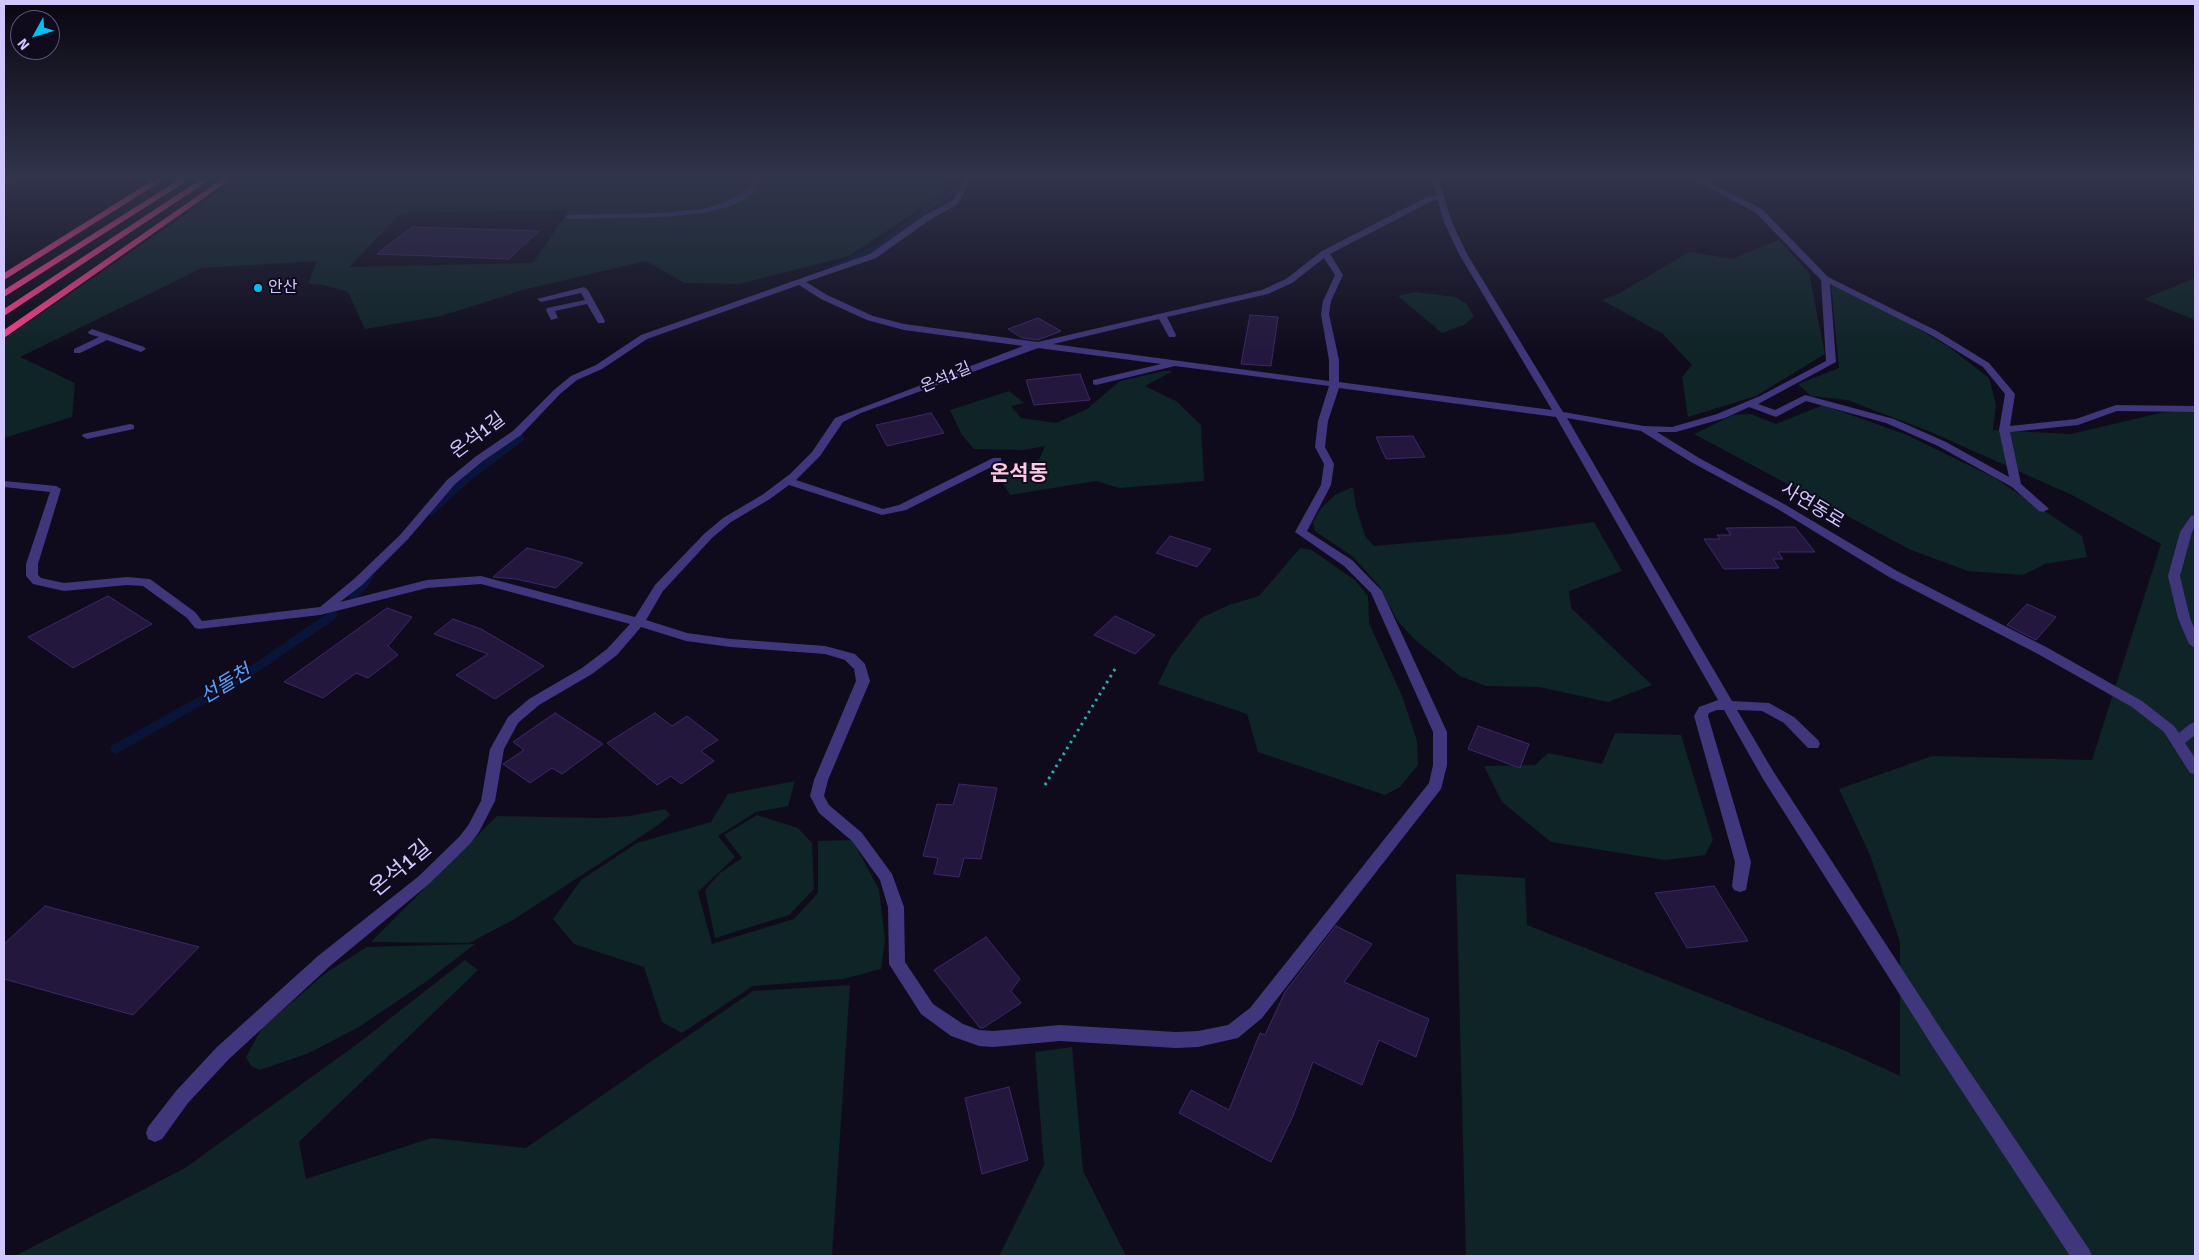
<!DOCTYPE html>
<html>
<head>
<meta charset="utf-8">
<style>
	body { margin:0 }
	#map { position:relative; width:2199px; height:1260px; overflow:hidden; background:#100b1c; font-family:Signika,sans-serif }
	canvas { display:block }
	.frame { position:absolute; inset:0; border:5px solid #d2c6ff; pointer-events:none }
	.north { position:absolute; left:10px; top:10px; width:50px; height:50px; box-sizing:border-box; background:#100b1c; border:1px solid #5e5677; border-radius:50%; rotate:231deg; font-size:14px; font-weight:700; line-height:20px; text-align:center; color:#d2c6ff }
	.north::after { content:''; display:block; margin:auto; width:18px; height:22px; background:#01c1f1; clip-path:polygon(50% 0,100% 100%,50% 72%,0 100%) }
</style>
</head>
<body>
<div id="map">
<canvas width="2199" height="1260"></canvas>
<div class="frame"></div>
<div class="north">N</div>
</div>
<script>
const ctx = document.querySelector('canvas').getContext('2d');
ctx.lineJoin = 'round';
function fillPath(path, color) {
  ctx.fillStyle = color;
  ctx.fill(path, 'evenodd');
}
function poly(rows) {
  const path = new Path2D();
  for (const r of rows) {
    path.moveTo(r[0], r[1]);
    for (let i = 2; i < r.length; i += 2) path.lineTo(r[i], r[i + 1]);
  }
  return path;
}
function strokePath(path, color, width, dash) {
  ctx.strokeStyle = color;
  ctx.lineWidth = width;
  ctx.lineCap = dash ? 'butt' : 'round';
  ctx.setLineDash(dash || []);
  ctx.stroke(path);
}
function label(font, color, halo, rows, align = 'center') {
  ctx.font = font + ' Signika,"Noto Sans KR",sans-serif';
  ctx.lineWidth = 4;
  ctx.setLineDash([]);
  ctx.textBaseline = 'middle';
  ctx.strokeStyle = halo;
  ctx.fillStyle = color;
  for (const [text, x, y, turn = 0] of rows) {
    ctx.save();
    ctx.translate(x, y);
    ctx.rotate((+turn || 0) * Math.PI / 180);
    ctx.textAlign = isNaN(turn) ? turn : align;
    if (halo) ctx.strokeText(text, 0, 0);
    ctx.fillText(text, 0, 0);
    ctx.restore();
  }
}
const green = poly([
	[237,179,951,179,945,192,849,256,739,284,684,283,646,261,523,290,441,316,365,329,348,292,324,285,308,284,317,261,202,268,20,357,75,383,72,417,4,438,4,339],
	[569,210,533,263,349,267,401,213],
	[1779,240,1809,273,1825,354,1756,396,1688,417,1682,377,1692,365,1663,334,1602,300,1618,294,1689,252,1732,259],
	[2195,278,2195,320,2144,299],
	[1831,284,1903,320,1949,347,1989,378,1996,405,1993,430,2071,434,2160,413,2195,409,2195,1256,1466,1256,1456,874,1525,878,1527,925,1848,1052,1900,1076,1900,942,1870,855,1839,789,1932,756,2092,760,2161,544,2072,495,1931,432,1847,400,1811,396,1798,384,1839,368],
	[1415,292,1455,297,1466,303,1474,316,1464,325,1442,333,1398,296],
	[1164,371,1173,371,1145,386,1176,401,1201,425,1204,481,1119,488,1096,481,1010,495,997,473,1039,460,1045,446,1024,450,974,449,962,435,950,410,1009,391,1024,403,1011,406,1021,418,1056,423,1087,409,1120,381],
	[1823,405,1907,435,1995,478,2082,536,2087,557,2045,564,2023,575,1968,571,1911,550,1694,434,1733,415,1751,414,1776,424],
	[1353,487,1356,507,1365,536,1374,546,1509,534,1594,522,1622,571,1569,591,1571,608,1652,685,1608,702,1539,687,1486,686,1460,676,1414,639,1397,620,1380,587,1365,570,1352,556,1315,531,1313,522,1321,508,1335,495],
	[1300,548,1312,550,1340,570,1355,580,1368,596,1369,623,1402,696,1417,741,1418,765,1400,787,1385,795,1258,752,1247,714,1158,684,1171,657,1201,618,1229,605,1259,596],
	[1615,733,1681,735,1713,840,1705,855,1665,860,1551,842,1502,802,1484,766,1535,765,1548,753,1602,764],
	[795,781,788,806,756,812,718,836,735,857,698,892,712,944,794,919,818,893,818,841,852,840,879,889,885,940,881,969,843,979,753,986,682,1033,662,1022,644,967,574,944,553,919,581,880,637,843,711,822,728,794],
	[665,809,670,815,657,826,513,920,469,943,371,942,497,816,600,818,630,816],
	[757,815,798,828,812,843,814,889,789,915,715,938,705,890,720,873,742,858,724,835],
	[475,944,427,981,359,1027,309,1053,260,1070,251,1066,246,1057,262,1028,327,972,367,947],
	[465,960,478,970,299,1142,306,1179,431,1138,526,1148,753,991,850,985,832,1256,15,1256,185,1168,356,1045],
	[1072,1047,1083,1171,1126,1256,999,1256,1044,1165,1035,1052]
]);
const streamFar2 = poly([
	[835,267,878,247,927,209,947,197,953,191,958,179]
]);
const streamFar1 = poly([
	[431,511,466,479,520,438],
	[365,583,369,577]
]);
const stream = poly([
	[354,596,366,581],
	[115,749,241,678,333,615]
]);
const building = poly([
	[412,227,539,231,509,259,377,254,412,227],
	[1250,315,1278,317,1271,366,1241,364,1250,315],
	[1038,318,1061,331,1038,340,1022,338,1008,329,1038,318],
	[1080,374,1090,400,1034,405,1026,380,1080,374],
	[931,413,944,433,887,446,876,425,931,413],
	[1413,436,1425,457,1386,459,1376,437,1413,436],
	[1795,527,1815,552,1778,552,1783,559,1773,559,1779,568,1724,569,1704,539,1720,539,1717,535,1731,535,1726,528,1795,527],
	[1170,536,1211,549,1197,567,1156,553,1170,536],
	[527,548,568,558,583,563,556,588,516,579,493,577,527,548],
	[108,596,152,624,73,668,28,637,108,596],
	[2027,604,2056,617,2036,640,2007,625,2027,604],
	[387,608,412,617,388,646,398,655,368,678,356,673,323,698,284,682,387,608],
	[1115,616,1155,635,1135,654,1094,635,1115,616],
	[453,619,481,629,544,666,495,699,456,675,488,654,434,634,453,619],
	[555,713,603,744,562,774,552,768,530,783,503,764,524,750,513,742,555,713],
	[655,713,672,726,687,716,718,740,701,751,714,761,681,784,671,776,657,785,607,743,655,713],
	[1478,726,1529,744,1520,768,1468,749,1478,726],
	[959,784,997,788,981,859,964,858,959,877,934,874,938,858,923,856,937,804,953,805,959,784],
	[1714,886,1748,941,1687,948,1655,893,1714,886],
	[45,906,199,947,133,1015,4,979,4,944,45,906],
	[1336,926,1372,944,1344,982,1429,1019,1416,1057,1379,1040,1362,1085,1313,1062,1293,1116,1271,1162,1179,1113,1191,1090,1229,1110,1260,1033,1265,1035,1285,992,1336,926],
	[986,937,1020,979,1011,991,1021,1003,983,1028,980,1028,934,970,986,937],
	[1009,1087,1028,1160,982,1174,965,1098,1009,1087]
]);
const path = poly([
	[1045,785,1115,669]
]);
const minor = poly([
	[23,179,22,181,4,184,4,180,23,179],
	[753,179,760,179,755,191,746,199,729,207,703,213,663,217,569,219,565,217,569,215,663,213,703,209,723,203,740,195,749,188,753,179],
	[965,179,972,179,958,204,931,219,876,258,806,282,827,295,873,316,904,324,1038,342,1262,290,1286,279,1322,251,1427,197,1437,196,1431,179,1438,179,1452,222,1467,254,1563,412,1644,426,1672,427,1717,414,1760,396,1826,361,1821,280,1756,213,1693,179,1702,179,1762,209,1828,277,1937,331,1989,363,2015,394,2010,426,2076,419,2116,405,2195,406,2195,412,2117,411,2078,425,2010,432,2021,484,2047,507,2049,509,2043,512,2039,511,2012,487,1938,446,1886,423,1806,401,1776,417,1749,407,1725,418,1676,432,1657,432,1699,458,1784,504,1897,571,2048,648,2142,701,2174,726,2179,733,2190,724,2195,722,2195,735,2185,743,2195,758,2195,774,2190,773,2164,732,2132,707,2038,654,1889,577,1776,508,1691,462,1641,431,1567,418,1732,701,1769,703,1794,717,1818,740,1820,744,1818,748,1808,748,1784,723,1762,711,1737,710,1773,771,1945,1035,2089,1249,2092,1256,2070,1256,1933,1047,1763,779,1724,710,1717,710,1709,713,1708,716,1751,862,1746,890,1740,892,1734,890,1732,886,1735,862,1694,716,1699,707,1718,700,1556,417,1339,388,1328,421,1325,447,1334,464,1331,485,1307,531,1352,560,1382,591,1447,732,1447,765,1441,789,1262,1018,1238,1038,1198,1047,1176,1048,1060,1041,993,1047,979,1046,951,1036,921,1014,889,964,888,907,880,880,852,841,819,813,810,796,814,780,856,681,854,669,845,660,825,654,731,647,686,641,641,627,617,655,592,674,539,705,518,723,504,749,495,801,479,832,470,844,429,884,330,966,229,1059,188,1103,162,1139,155,1142,148,1139,146,1133,148,1127,176,1091,217,1047,318,956,419,876,460,836,469,824,481,801,490,749,508,717,529,699,582,668,607,649,630,624,481,584,427,588,320,615,199,629,195,628,187,618,143,586,127,585,64,591,33,584,26,576,26,564,50,492,4,487,4,481,56,486,61,489,38,564,38,575,41,578,64,583,127,577,150,579,195,612,202,621,320,607,354,579,400,535,447,480,475,457,513,431,554,390,571,376,596,365,641,335,870,254,925,215,952,201,965,179],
	[1438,200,1444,222,1459,254,1552,410,1339,382,1339,360,1329,314,1331,301,1343,275,1330,254,1432,201,1438,200],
	[1324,258,1335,275,1323,301,1321,314,1329,360,1329,381,1053,344,1159,319,1169,337,1175,337,1176,335,1167,317,1268,294,1292,283,1324,258],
	[1830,284,1931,335,1983,367,2005,394,1999,430,2009,477,1946,442,1894,419,1805,395,1775,410,1758,404,1836,362,1830,284],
	[799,285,821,299,867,320,904,330,1023,346,835,418,812,452,790,474,762,495,723,518,704,534,655,585,635,617,481,576,427,580,340,602,362,585,408,539,455,484,483,461,521,435,560,394,577,380,602,369,647,339,799,285],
	[1038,348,1161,364,1093,380,1093,384,1096,385,1175,366,1329,386,1318,421,1315,447,1324,464,1321,485,1295,532,1344,566,1371,593,1433,732,1433,765,1429,783,1250,1008,1228,1025,1198,1031,1176,1032,1060,1025,993,1031,979,1030,963,1024,933,1004,905,962,904,907,892,874,862,833,829,805,824,796,828,780,870,681,865,664,855,654,825,646,731,639,687,633,646,620,663,591,712,538,731,522,770,499,789,485,882,515,906,510,1001,462,1001,458,993,458,899,505,883,509,796,480,820,456,843,422,861,413,1038,348],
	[584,287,588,290,605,321,604,323,598,323,587,304,555,311,558,318,551,320,546,310,547,308,585,300,581,293,541,302,537,299,584,287],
	[92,329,144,347,146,349,141,352,107,340,80,353,74,353,74,349,99,337,89,334,88,332,92,329],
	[130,424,134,425,134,429,87,439,82,436,83,434,130,424],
	[2195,515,2195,526,2192,532,2180,576,2190,618,2195,630,2195,648,2189,644,2178,618,2168,576,2180,532,2191,516,2195,515]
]);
const highway = poly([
	[155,179,165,179,4,280,4,273,155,179],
	[180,179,190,179,4,297,4,290,180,179],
	[201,179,211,179,4,316,4,309,201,179],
	[222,179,231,179,4,338,4,330,222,179]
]);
const markers = [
	[258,288,5,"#01c1f1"]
];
const farPoinames = [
	["안산",268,288]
];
const farStreetnames = [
	["온석1길",946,378,-23]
];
const streetNames = [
	["온석1길",478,436,-37],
	["사연동로",1812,506,31]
];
const waterNames = [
	["선돌천",226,685,-31]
];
const quarterNames = [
	["온석동",1019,474]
];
const nearStreetnames = [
	["온석1길",401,869,-40]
];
fillPath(green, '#0e2426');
strokePath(streamFar2, '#081538', 5.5);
strokePath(streamFar1, '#081538', 8);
strokePath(stream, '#081538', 9);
fillPath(building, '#23173d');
strokePath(building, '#3c2969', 1);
strokePath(path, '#2da8ad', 3, [2.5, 4.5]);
fillPath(minor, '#3f367b');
fillPath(highway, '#fe428a');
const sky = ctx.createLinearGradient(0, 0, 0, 355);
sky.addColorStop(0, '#09060f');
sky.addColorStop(0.5, '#31344b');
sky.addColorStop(1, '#31344b00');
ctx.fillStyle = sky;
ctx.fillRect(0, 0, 2199, 355);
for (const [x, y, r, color] of markers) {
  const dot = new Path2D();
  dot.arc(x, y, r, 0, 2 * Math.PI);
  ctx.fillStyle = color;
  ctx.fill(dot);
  strokePath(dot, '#100b1c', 2);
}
label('16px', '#d2c6ff', '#100b1c', farPoinames, 'left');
label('16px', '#d2c6ff', '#100b1c', farStreetnames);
label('19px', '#d2c6ff', '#100b1c', streetNames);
label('italic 20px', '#559ffe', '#100b1c', waterNames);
label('bold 21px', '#ffc8e6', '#100b1c', quarterNames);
label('22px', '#d2c6ff', '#100b1c', nearStreetnames);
</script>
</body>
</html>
